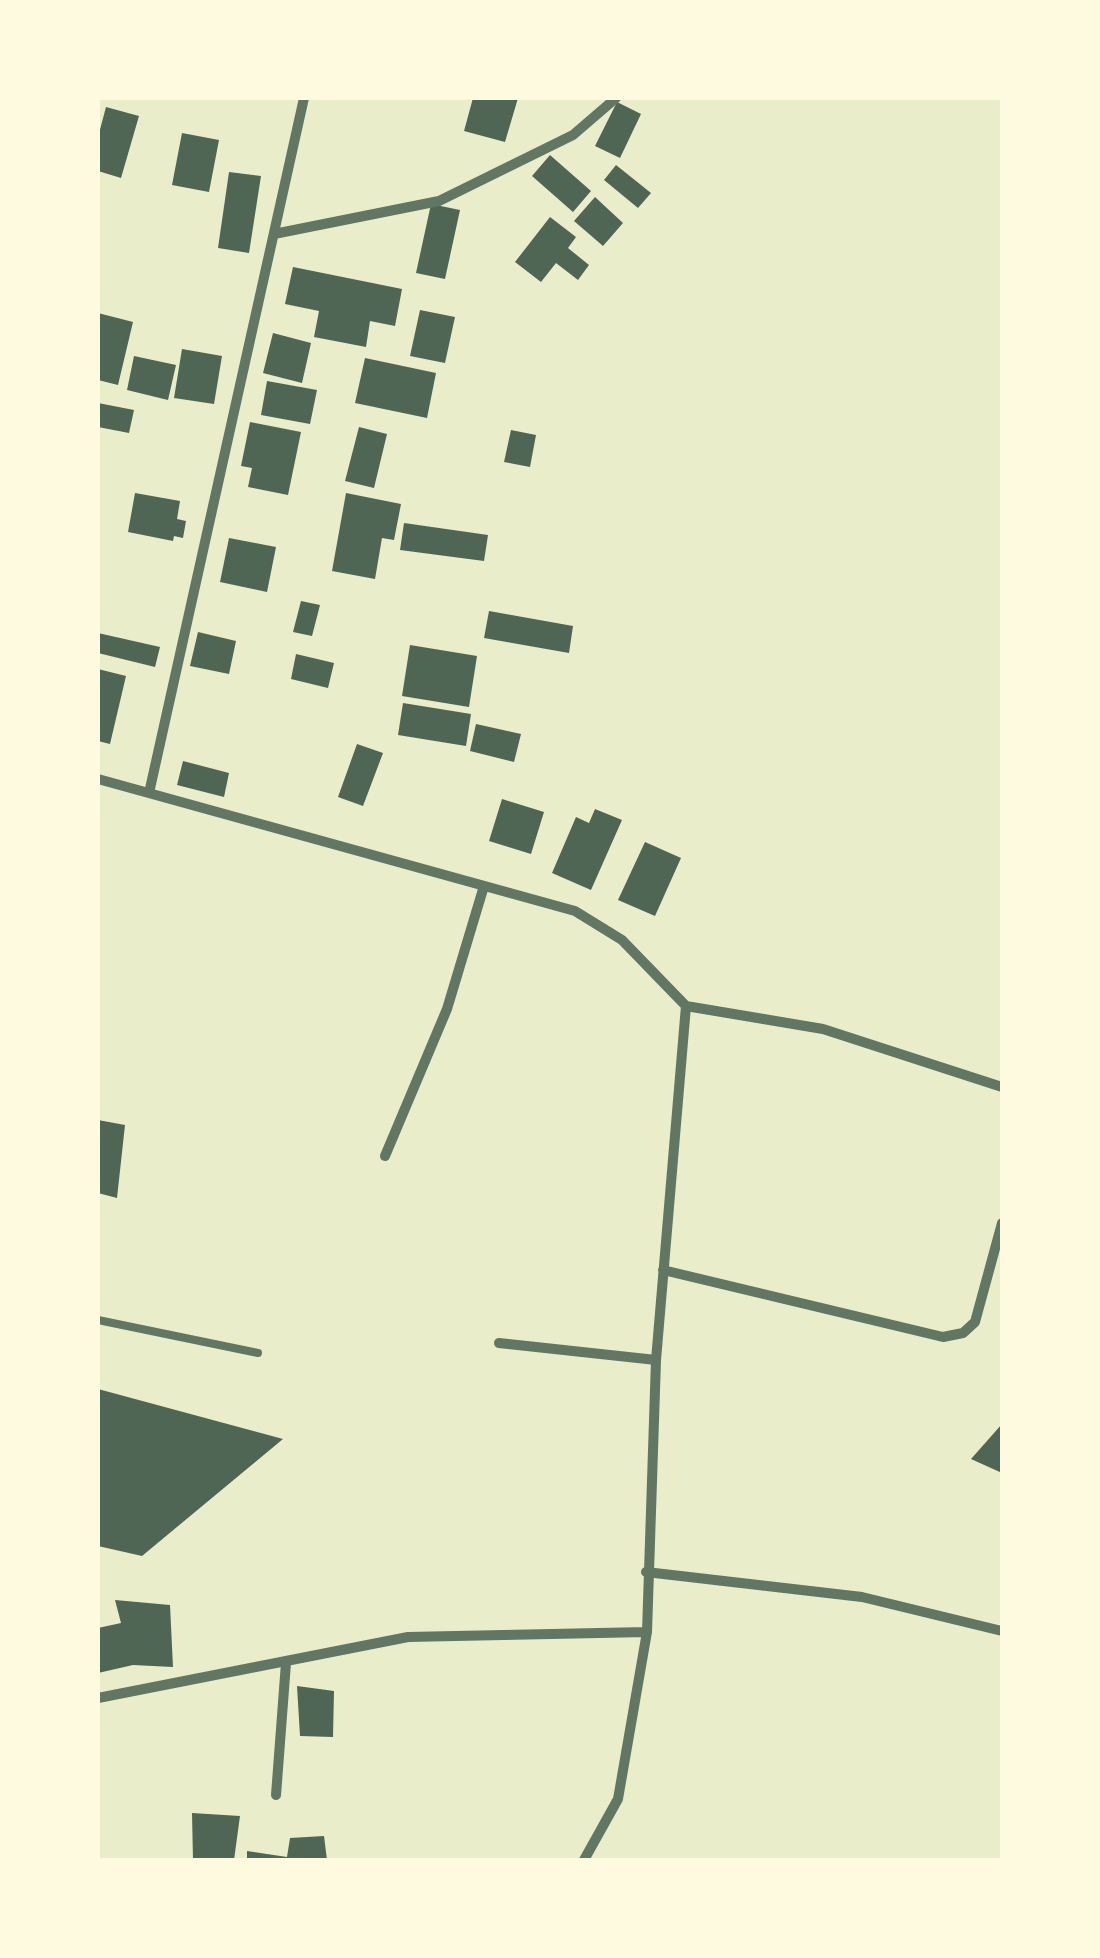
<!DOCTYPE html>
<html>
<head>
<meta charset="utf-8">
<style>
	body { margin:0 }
	#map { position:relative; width:1100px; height:1958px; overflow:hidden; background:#e9edc9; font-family:"Sofia Sans Condensed",sans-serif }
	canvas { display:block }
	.frame { position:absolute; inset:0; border:100px solid #fefae0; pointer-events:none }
</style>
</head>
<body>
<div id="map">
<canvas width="1100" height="1958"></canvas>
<div class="frame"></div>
</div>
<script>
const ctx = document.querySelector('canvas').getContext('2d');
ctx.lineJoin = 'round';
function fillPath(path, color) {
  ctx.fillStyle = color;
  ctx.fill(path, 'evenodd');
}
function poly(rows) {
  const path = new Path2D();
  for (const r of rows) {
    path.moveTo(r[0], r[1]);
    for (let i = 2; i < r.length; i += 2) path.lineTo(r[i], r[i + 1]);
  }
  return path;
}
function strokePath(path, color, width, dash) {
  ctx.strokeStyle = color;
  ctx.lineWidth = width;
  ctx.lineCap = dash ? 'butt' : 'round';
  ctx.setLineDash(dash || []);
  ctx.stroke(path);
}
const building = poly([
	[473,98,518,98,505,142,464,131],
	[617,102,641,114,620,158,595,146],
	[106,107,139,116,121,178,98,171,98,137],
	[182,133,219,140,209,192,172,185],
	[550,155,591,191,573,212,532,176],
	[616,165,651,193,638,208,604,180],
	[229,172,261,176,249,253,218,248],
	[595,197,623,223,603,246,574,221],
	[431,204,460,210,445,279,416,273],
	[550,217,576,237,568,248,589,265,578,280,556,263,541,282,515,262],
	[293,267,402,289,395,326,370,321,366,347,314,337,319,311,285,304],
	[420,310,455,317,445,363,410,356],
	[98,313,133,322,118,385,98,380],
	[273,333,311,343,302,383,263,373],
	[182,349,222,356,214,404,174,398],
	[134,356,176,365,168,400,127,390],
	[365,358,436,373,427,418,355,403],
	[267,381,317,390,310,424,261,415],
	[98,403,134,410,129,433,98,427],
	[250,422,301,432,288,495,248,487,252,468,241,466],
	[359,427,387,434,374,488,345,481],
	[511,430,536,435,530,467,504,462],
	[135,493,180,501,177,519,186,521,183,538,174,536,173,541,128,532],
	[346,493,401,504,394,540,382,538,375,579,332,571],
	[404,523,488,535,484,561,400,550],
	[229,538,276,547,267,592,220,582],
	[301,601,320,605,312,636,293,632],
	[489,611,573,626,569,653,484,638],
	[198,632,236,641,229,674,190,666],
	[98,633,160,647,155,667,98,653],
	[410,645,477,656,469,707,402,696],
	[296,654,334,663,328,688,291,679],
	[98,669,126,676,110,744,98,741],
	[403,703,471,714,466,746,398,735],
	[476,724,521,734,514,762,470,751],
	[357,744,383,753,363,806,338,797],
	[183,761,229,773,224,797,177,785],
	[502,799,544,812,531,854,489,841],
	[595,809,622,820,591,890,552,873,576,817,589,823],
	[645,842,681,858,655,916,618,900],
	[98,1120,125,1125,117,1198,98,1193],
	[98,1389,283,1439,142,1556,98,1546],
	[1002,1424,1002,1473,971,1459],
	[115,1600,170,1605,173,1667,133,1665,98,1673,98,1628,121,1623],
	[297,1686,334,1691,333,1737,300,1736],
	[192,1813,240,1816,234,1860,193,1860],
	[324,1836,327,1860,247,1860,247,1851,287,1857,290,1838]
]);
const service = poly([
	[98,1320,258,1353]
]);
const minor = poly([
	[274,234,439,201,573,135,616,98],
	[98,779,575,911,622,940,686,1006,823,1029,1002,1087],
	[149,793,304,98],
	[385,1156,447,1009,484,886],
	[663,1270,943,1337,963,1333,975,1322,1002,1223],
	[499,1343,656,1360],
	[646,1572,862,1597,1002,1631],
	[98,1698,408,1637,647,1632],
	[276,1795,286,1663],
	[584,1860,618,1799,647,1632,656,1360,686,1006]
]);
fillPath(building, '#4f6655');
strokePath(service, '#617663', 8);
strokePath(minor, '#617663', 10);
</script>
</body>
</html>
